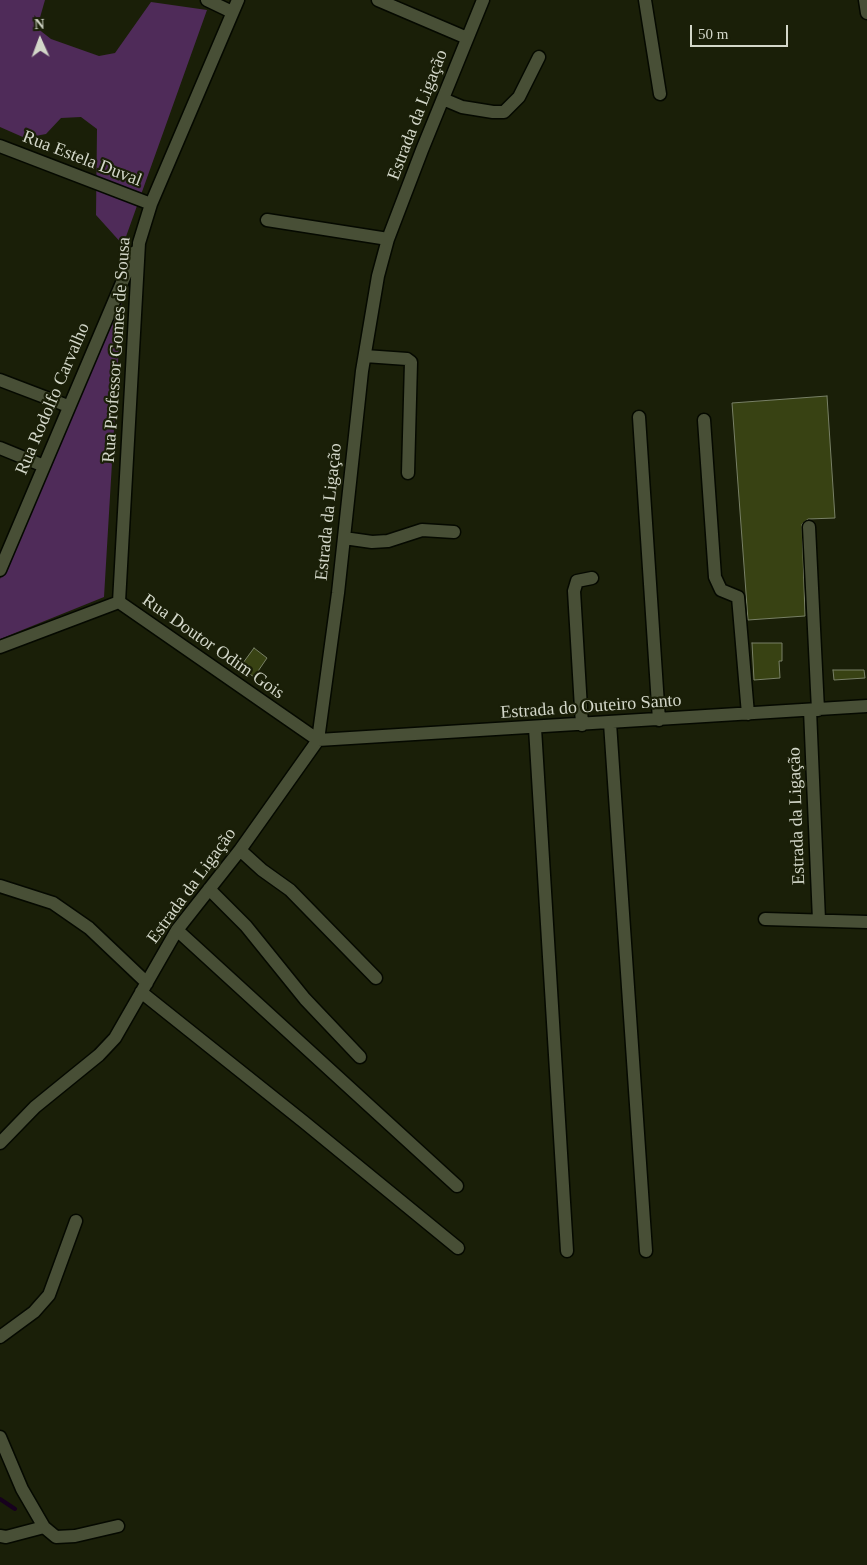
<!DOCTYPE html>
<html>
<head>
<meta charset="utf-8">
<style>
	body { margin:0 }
	#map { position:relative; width:867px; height:1565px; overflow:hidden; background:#1a1f08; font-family:Georgia,serif }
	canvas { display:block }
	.north { position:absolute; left:15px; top:15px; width:50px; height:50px; -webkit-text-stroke:4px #1a1f08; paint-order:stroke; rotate:358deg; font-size:14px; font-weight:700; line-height:20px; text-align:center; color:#d3d7c9 }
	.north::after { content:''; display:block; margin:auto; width:18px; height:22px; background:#d3d7c9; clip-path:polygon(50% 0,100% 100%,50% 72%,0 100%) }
	.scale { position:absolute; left:690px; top:25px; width:98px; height:22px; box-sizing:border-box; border:2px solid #d3d7c9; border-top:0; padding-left:6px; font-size:15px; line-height:18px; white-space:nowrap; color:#d3d7c9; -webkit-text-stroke:4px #1a1f08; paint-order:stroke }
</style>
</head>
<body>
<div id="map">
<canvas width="867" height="1565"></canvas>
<div class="north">N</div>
<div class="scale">50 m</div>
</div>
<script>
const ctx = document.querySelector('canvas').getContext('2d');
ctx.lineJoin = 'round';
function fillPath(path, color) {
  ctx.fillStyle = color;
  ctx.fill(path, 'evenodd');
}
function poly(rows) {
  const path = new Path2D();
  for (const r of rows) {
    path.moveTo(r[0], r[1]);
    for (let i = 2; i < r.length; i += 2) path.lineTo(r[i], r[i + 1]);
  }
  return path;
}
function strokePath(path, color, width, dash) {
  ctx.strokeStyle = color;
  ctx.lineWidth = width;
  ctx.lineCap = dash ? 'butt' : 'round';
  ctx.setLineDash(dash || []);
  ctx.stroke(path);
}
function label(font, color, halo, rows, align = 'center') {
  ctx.font = font + ' Georgia,serif';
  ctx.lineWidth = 4.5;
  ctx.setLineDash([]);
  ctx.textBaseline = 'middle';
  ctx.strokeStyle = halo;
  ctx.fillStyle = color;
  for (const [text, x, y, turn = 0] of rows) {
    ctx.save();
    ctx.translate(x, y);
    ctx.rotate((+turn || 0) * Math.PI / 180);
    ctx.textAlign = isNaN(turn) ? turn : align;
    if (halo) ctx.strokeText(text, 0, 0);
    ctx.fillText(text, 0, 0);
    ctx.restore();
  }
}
const green = poly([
	[0,0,45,0,37,28,51,39,99,56,115,53,151,2,207,10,123,245,96,215,97,129,81,117,61,118,46,134,25,138,0,127],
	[122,295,104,597,0,639,0,579]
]);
const stream = poly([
	[0,1499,15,1509]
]);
const building = poly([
	[827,396,835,518,808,519,802,524,805,616,748,620,732,403,827,396],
	[752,643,782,643,782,661,779,661,780,678,754,680,752,643],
	[254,648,267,658,254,677,240,667,254,648],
	[833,670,864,670,865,678,834,680,833,670]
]);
const minor = poly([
	[207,0,232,12],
	[378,0,467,38],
	[645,0,660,94],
	[865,0,867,13],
	[443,99,462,107,493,112,504,112,519,97,539,57],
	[0,146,151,204],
	[267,220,388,239],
	[365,356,407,359,411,362,408,473],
	[0,380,68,406],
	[639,417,659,720],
	[704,420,715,577,721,590,738,597,748,714],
	[0,448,44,466],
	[809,527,818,710],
	[344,538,372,542,388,541,422,530,454,532],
	[0,570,135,252],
	[119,602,139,243,151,204,238,0],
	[0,647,119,602,318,740],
	[810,710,819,920],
	[610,723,646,1251],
	[582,725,574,591,577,581,592,578],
	[535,728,567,1251],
	[318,740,867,706],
	[240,850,262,870,290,890,376,978],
	[0,886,53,903,89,928,147,983],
	[209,889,246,926,305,999,360,1057],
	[765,919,867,922],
	[177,930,457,1186],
	[141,992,304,1122,458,1248],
	[0,1143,35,1107,99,1055,115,1038,177,930,240,850,318,740,338,593,362,371,378,276,388,239,422,150,483,0],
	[0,1337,34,1312,49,1295,76,1221],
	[0,1437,22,1489,44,1527,56,1537,75,1536,118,1526],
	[0,1536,6,1537,44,1527]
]);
const streetNames = [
	["Estrada da Ligação",418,115,-69],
	["Rua Estela Duval",82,159,21],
	["Rua Professor Gomes de Sousa",117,350,-86],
	["Rua Rodolfo Carvalho",53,399,-67],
	["Estrada da Ligação",329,512,-84],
	["Rua Doutor Odim Gois",213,647,35],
	["Estrada do Outeiro Santo",591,707,-4],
	["Estrada da Ligação",797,816,-92],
	["Estrada da Ligação",192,886,-54]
];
fillPath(green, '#4f2b59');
strokePath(stream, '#17011e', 4);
fillPath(building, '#384213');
strokePath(building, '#788066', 1);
strokePath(minor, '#050900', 15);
strokePath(minor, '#484f36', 12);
label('18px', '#d3d7c9', '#1a1f08', streetNames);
</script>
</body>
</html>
